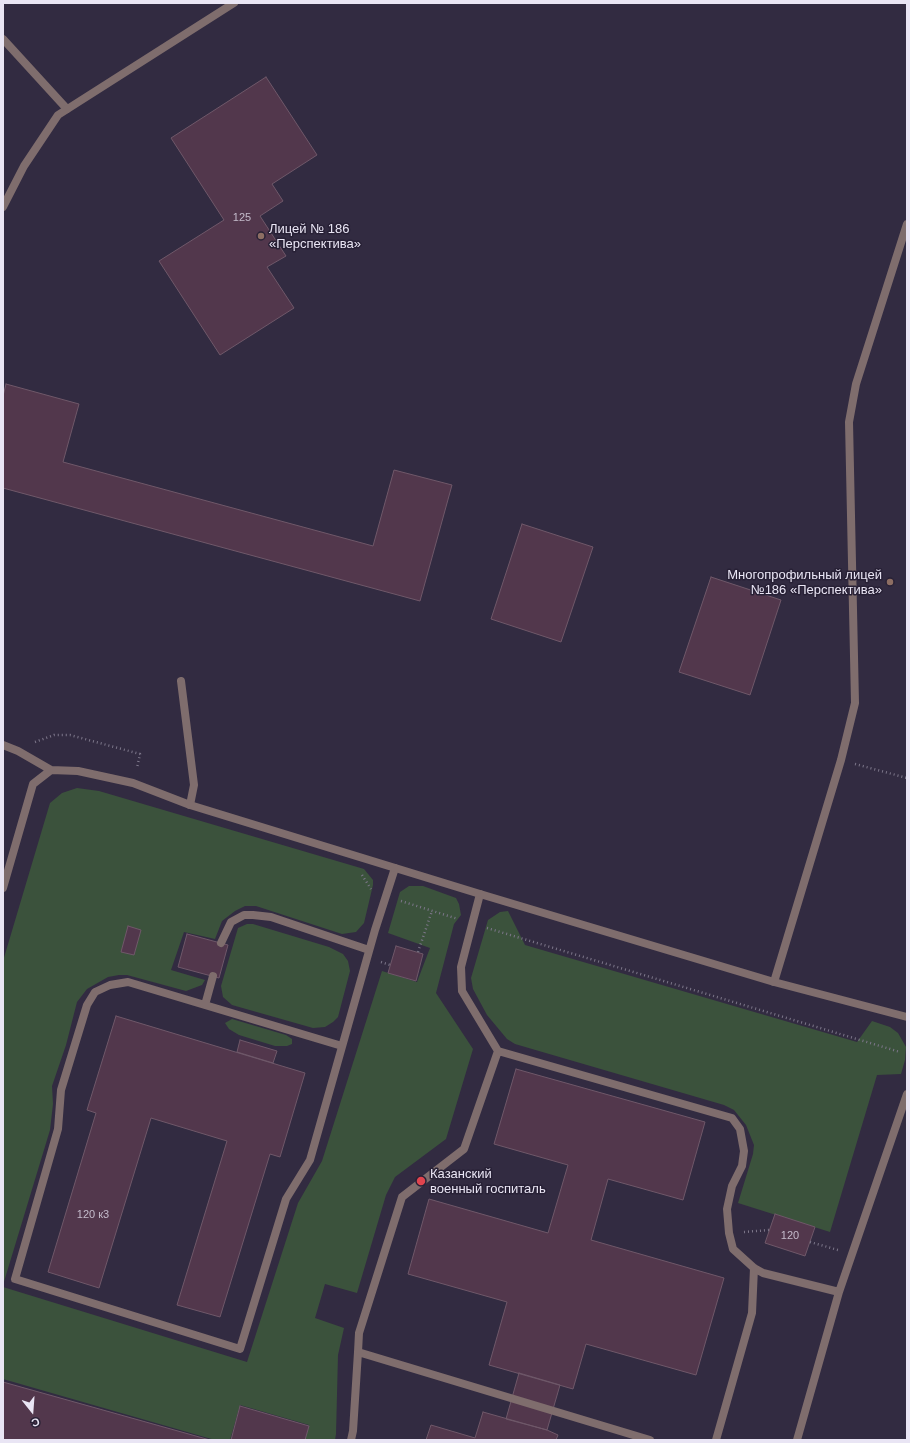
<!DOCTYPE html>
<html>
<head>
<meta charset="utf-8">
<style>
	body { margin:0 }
	#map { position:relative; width:910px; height:1443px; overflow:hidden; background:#322b41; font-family:Arial,sans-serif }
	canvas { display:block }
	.frame { position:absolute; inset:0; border:4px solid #e9e5f4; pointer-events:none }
	.north { position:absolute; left:12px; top:1391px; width:40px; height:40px; -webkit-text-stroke:3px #282136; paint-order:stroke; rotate:163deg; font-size:11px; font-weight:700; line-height:16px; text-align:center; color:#e9e5f4 }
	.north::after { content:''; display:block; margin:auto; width:14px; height:18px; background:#e9e5f4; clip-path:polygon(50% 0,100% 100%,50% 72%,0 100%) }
</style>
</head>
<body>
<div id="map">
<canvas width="910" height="1443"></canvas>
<div class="frame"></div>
<div class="north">С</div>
</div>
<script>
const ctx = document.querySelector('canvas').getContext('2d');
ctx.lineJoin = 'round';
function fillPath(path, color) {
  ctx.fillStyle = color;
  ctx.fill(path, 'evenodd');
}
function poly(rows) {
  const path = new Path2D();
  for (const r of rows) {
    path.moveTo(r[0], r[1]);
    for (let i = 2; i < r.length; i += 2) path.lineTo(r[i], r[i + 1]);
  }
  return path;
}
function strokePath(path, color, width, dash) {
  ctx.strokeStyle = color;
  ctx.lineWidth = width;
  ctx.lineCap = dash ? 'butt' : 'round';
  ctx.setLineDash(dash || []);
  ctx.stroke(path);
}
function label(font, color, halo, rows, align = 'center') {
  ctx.font = font + ' Arial,sans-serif';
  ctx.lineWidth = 3;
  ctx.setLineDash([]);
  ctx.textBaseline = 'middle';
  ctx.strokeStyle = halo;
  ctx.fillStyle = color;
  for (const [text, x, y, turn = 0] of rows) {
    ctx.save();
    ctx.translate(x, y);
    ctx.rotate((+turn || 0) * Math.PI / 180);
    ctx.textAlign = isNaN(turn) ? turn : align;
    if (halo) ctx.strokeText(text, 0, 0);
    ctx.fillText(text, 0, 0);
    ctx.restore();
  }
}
const green = poly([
	[77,788,99,791,364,869,373,880,373,885,364,923,356,932,342,934,256,906,245,906,235,911,222,921,215,939,184,932,171,970,205,980,202,985,186,991,127,975,119,975,108,977,87,989,77,1002,66,1045,52,1086,53,1104,50,1130,3,1285,3,961,50,803,62,793],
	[409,886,423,886,456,898,459,904,461,915,454,924,436,993,473,1049,446,1139,395,1177,386,1195,357,1293,325,1284,315,1318,344,1328,338,1355,336,1434,335,1440,305,1440,309,1425,240,1405,230,1440,215,1440,3,1379,3,1287,247,1362,298,1203,322,1161,382,971,417,982,430,948,388,933,400,892],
	[508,911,525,945,857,1042,872,1021,890,1027,898,1033,906,1047,905,1060,901,1074,877,1075,830,1232,738,1203,753,1154,754,1145,746,1125,734,1110,724,1105,515,1044,507,1039,487,1015,473,989,471,978,488,920,500,912],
	[247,924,253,924,329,947,343,954,348,961,350,971,338,1017,333,1022,325,1027,313,1028,232,1005,223,997,221,986,238,928],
	[232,1019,286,1035,292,1039,292,1044,287,1046,275,1046,239,1035,229,1029,225,1023]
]);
const building = poly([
	[266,77,317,155,272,184,283,201,260,216,286,256,267,267,294,308,220,355,159,261,224,220,171,138,266,77],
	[6,384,79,404,63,462,373,546,394,470,452,485,420,601,3,488,3,396,6,384],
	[522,524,593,547,561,642,491,619,522,524],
	[711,577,781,600,750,695,679,672,711,577],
	[128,926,141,930,134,955,121,952,128,926],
	[187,934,228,945,219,978,178,967,187,934],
	[396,946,423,954,416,981,388,973,396,946],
	[116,1016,305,1073,280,1157,270,1154,220,1317,177,1305,227,1141,151,1118,99,1288,48,1272,96,1113,87,1110,116,1016],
	[240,1040,277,1051,273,1063,237,1052,240,1040],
	[516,1069,705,1122,683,1200,608,1179,591,1240,724,1278,696,1375,586,1344,573,1389,489,1365,507,1302,408,1274,429,1199,548,1233,568,1165,494,1144,516,1069],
	[775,1214,815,1227,805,1256,765,1243,775,1214],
	[519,1373,560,1385,547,1430,506,1419,519,1373],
	[3,1382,210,1440,3,1440,3,1382],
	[240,1406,309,1426,305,1440,231,1440,240,1406],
	[483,1412,547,1430,558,1435,556,1440,426,1440,431,1425,475,1438,483,1412]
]);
const path = poly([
	[35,742,54,735,70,735,140,754,137,768],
	[855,764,907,778],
	[362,875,371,889],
	[401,901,458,919],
	[487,928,900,1052],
	[418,952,432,911],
	[381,962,390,965],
	[744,1232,769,1230],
	[810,1242,838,1250]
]);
const lane = poly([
	[3,39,67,109],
	[181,681,194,785,190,805],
	[480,894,461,967,462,991,498,1051,732,1118,740,1129,744,1151,742,1166,732,1186,727,1209,729,1233,733,1249,754,1268,763,1273,839,1292],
	[221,943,231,922,244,915,253,915,271,917,369,950],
	[774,982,841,760,855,703,849,422,856,384,907,224],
	[205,1005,213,976],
	[342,1046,128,982,110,985,95,992,87,1005,61,1090,58,1129,15,1279,240,1349,286,1199,310,1160,375,930,395,868],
	[358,1352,359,1333,402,1197,464,1149,498,1051],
	[351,1440,353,1431,358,1352,650,1440],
	[716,1440,752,1313,754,1268],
	[797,1440,839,1292,907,1094]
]);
const street = poly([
	[3,207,24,166,58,115,234,3],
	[3,745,18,751,51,770,78,771,133,783,190,805,480,894,774,982,907,1017],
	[3,888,33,784,51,770]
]);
const markers = [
	[261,236,4,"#8d6e63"],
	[890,582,4,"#8d6e63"],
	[421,1181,5,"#e0444e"]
];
const numberNames = [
	["125",242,218],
	["120 к3",93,1215],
	["120",790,1236]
];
const poiNames = [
	["Лицей № 186",269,229],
	["«Перспектива»",269,244],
	["Многопрофильный лицей",882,575,"right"],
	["№186 «Перспектива»",882,590,"right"],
	["Казанский",430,1174],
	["военный госпиталь",430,1189]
];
fillPath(green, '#3b523c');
fillPath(building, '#52374c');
strokePath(building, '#6f5869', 1);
strokePath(path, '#7d778a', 2.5, [1, 3]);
strokePath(lane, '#7f6d6d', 8);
strokePath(street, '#7f6d6d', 8);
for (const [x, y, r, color] of markers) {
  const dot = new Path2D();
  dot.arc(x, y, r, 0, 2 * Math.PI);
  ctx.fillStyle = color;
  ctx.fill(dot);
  strokePath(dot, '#282136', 1.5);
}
label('11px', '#c3baca', null, numberNames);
label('13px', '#e9e5f4', '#282136', poiNames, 'left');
</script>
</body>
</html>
